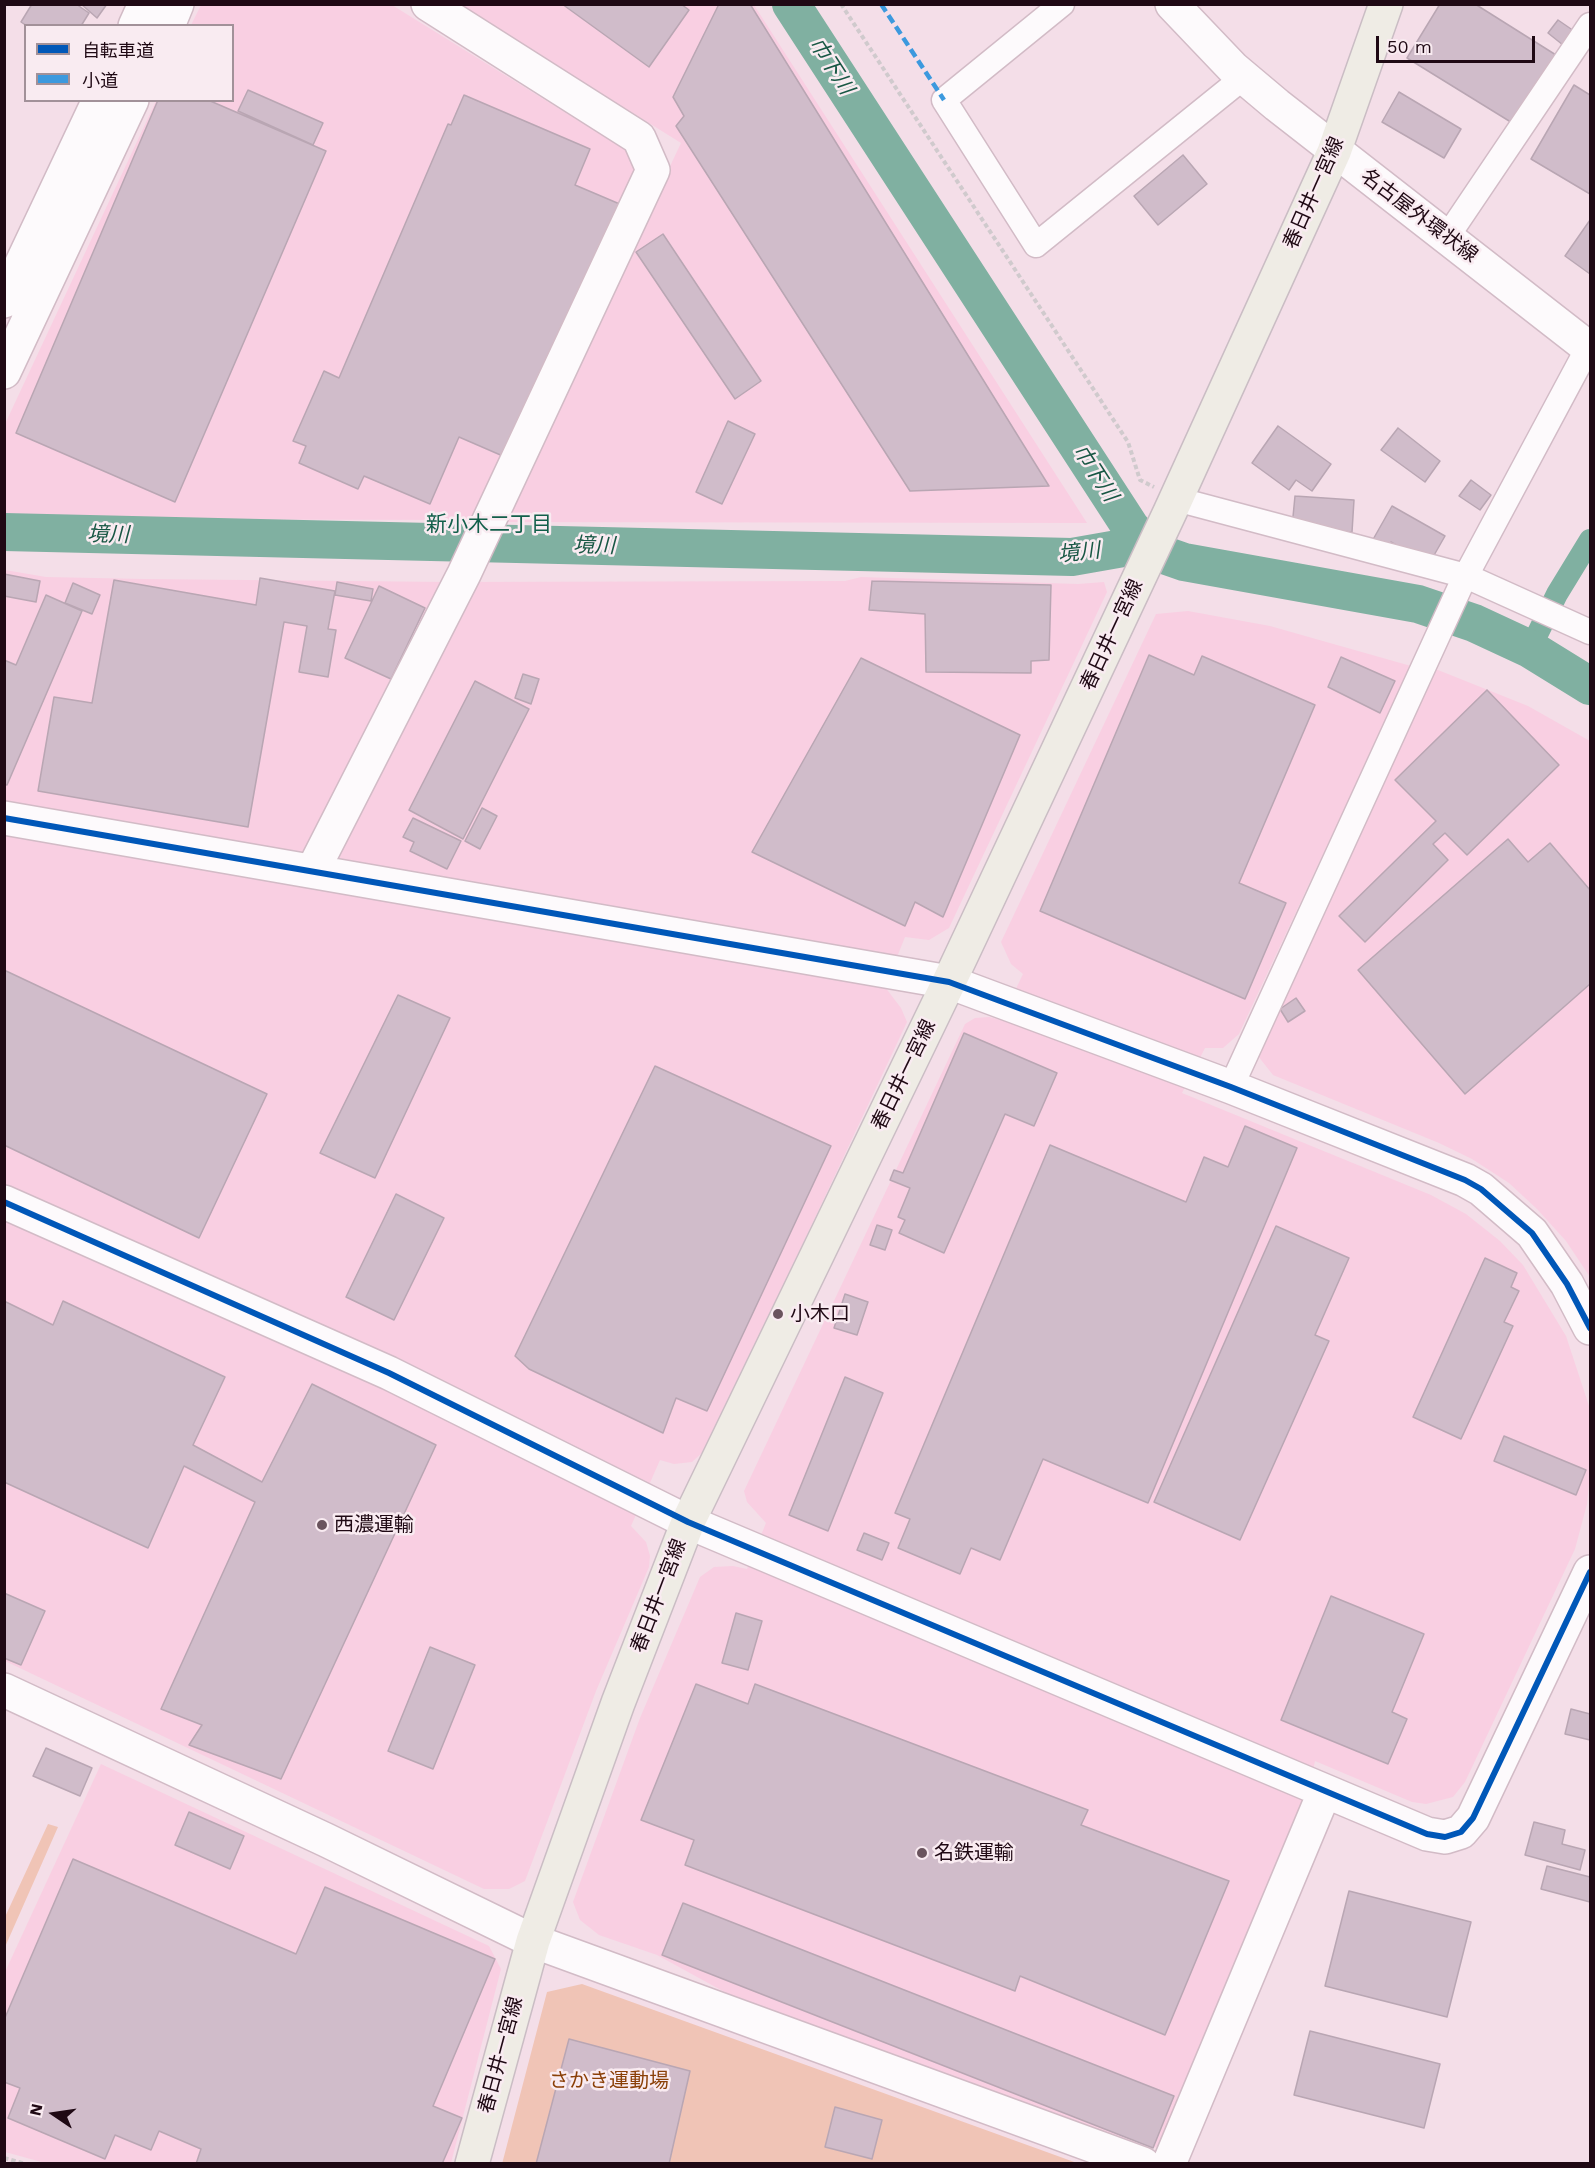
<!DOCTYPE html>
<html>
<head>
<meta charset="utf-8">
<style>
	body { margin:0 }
	#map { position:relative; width:1595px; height:2168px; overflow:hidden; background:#f4dee8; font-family:"Work Sans","Noto Sans JP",sans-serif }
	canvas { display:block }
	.frame { position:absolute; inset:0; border:6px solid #1f0914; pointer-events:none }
	.legend { position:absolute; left:24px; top:24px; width:210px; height:78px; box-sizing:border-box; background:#f9ebf1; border:2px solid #a29199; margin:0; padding:8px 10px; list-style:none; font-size:18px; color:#1f0914 }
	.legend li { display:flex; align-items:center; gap:12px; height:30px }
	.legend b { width:30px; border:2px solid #a29199 }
	.north { position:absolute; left:24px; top:2084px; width:60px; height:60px; -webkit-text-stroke:4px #f9ebf1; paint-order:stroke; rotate:283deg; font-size:16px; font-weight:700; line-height:24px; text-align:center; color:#1f0914 }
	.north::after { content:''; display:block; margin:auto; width:21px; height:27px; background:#1f0914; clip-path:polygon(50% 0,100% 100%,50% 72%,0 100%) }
	.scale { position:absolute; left:1376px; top:36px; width:159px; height:27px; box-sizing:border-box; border:3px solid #1f0914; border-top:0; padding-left:8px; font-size:18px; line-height:21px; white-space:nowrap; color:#1f0914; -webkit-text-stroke:4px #f9ebf1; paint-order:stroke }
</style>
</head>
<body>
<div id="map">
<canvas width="1595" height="2168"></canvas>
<div class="frame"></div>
<ul class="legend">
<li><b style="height:8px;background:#0057b8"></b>自転車道</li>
<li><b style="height:8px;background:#3c99de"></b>小道</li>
</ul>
<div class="north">N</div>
<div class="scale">50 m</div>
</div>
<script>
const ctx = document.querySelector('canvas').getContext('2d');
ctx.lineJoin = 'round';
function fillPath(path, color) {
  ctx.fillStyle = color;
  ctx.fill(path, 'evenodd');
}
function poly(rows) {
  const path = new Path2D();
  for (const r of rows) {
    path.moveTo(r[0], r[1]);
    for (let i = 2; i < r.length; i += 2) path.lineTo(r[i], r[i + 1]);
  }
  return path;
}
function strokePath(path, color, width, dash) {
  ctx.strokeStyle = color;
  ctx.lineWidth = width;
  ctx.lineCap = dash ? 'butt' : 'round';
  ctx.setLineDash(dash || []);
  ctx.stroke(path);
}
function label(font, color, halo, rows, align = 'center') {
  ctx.font = font + ' "Work Sans","Noto Sans JP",sans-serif';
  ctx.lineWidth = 5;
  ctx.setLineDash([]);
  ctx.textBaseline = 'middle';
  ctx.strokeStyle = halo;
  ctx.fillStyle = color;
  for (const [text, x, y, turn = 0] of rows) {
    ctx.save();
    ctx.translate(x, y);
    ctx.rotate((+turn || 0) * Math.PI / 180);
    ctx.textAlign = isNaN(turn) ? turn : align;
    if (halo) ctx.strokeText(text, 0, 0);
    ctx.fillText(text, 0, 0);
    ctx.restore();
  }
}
const built = poly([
	[201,5,392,5,629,152,638,166,477,520,49,519,5,513,5,424,156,101,232,100,232,26,191,25],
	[460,5,754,5,1087,523,502,522,681,143],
	[5,570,46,577,144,579,449,582,845,581,861,577,1078,584,1104,582,1107,592,949,928,929,940,905,937,885,987,901,1008,907,1022,713,1435,704,1451,692,1462,674,1464,660,1460,631,1526,646,1542,650,1556,649,1567,596,1691,525,1881,509,1889,484,1889,5,1661],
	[1188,611,1270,626,1411,666,1239,1034,1223,1048,1205,1048,1182,1093,1431,1195,1466,1214,1500,1241,1523,1265,1566,1336,1589,1406,1590,1474,1587,1504,1575,1549,1465,1782,1453,1797,1426,1804,1412,1802,1315,1761,1304,1812,1170,2143,1153,2148,1140,2156,805,2036,657,1955,599,1935,580,1920,573,1902,640,1718,700,1577,714,1567,733,1566,747,1569,766,1523,747,1502,744,1491,965,1024,975,1018,989,1017,1001,1020,1023,974,1011,964,1001,942,1156,614],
	[1433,668,1528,706,1590,741,1590,1277,1566,1241,1537,1209,1509,1183,1472,1159,1439,1143,1273,1075,1258,1056],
	[101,1764,489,1946,501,1969,451,2163,49,2164,5,2152,5,1972]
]);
const green = poly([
	[48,1824,58,1827,5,1947,5,1917],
	[582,1984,1077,2163,502,2164,547,1992]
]);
const canal = poly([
	[1530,649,1557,594,1590,540]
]);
const river = poly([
	[791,4,1131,528,1146,544,1164,555,1184,562,1418,604,1474,623,1530,649,1590,686],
	[4,532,1072,557,1146,544]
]);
const building = poly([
	[32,4,76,4,89,13,81,26,27,26,21,22,32,4],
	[81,4,107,4,97,18,81,4],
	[562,4,681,4,689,10,649,67,562,4],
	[719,4,750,4,1049,486,910,491,676,126,684,116,673,97,719,4],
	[1440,4,1475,4,1556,55,1514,124,1407,58,1440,4],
	[1558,20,1574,31,1563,45,1548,33,1558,20],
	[1574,85,1590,95,1590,194,1531,159,1574,85],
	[248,90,323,123,313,145,238,111,248,90],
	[1399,92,1461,129,1444,158,1382,122,1399,92],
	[464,95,590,149,575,185,622,205,512,460,459,437,430,504,364,476,358,489,299,463,306,446,293,441,324,371,339,378,448,124,451,125,464,95],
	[158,100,208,100,326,151,175,502,16,433,158,100],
	[1183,155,1207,184,1158,225,1134,196,1183,155],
	[1590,220,1590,274,1565,256,1590,220],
	[663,234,761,381,735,399,636,252,663,234],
	[728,421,755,434,722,504,696,492,728,421],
	[1278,426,1331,464,1312,491,1296,480,1289,490,1252,463,1278,426],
	[1398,428,1440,461,1425,482,1381,450,1398,428],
	[1471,480,1491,495,1480,510,1459,496,1471,480],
	[1295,496,1354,500,1352,532,1292,527,1295,496],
	[1392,506,1445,536,1429,564,1391,542,1386,551,1371,543,1392,506],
	[4,574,40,581,36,602,4,596,4,574],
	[260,578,335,591,328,629,336,630,328,677,299,672,307,626,284,622,248,827,38,791,54,697,92,703,114,580,256,605,260,578],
	[872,581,1051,585,1049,660,1031,661,1031,673,926,672,925,614,869,610,872,581],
	[337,582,373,589,371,601,335,595,337,582],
	[73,583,100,595,92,614,65,603,73,583],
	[379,586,425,608,391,679,345,658,379,586],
	[46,595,82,611,7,785,4,784,4,660,16,665,46,595],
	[1149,655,1194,675,1202,656,1315,705,1239,883,1286,903,1245,999,1040,911,1149,655],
	[1341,657,1395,681,1380,713,1328,687,1341,657],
	[861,658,1020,735,943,917,915,902,905,926,752,852,861,658],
	[523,674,539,679,531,704,515,698,523,674],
	[475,681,529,709,463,839,409,810,475,681],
	[1487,690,1559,765,1467,855,1445,833,1433,844,1448,860,1365,942,1339,916,1436,821,1395,780,1487,690],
	[482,808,497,816,480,849,465,841,482,808],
	[413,818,461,841,447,869,410,851,414,842,403,837,413,818],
	[1508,839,1528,862,1550,843,1590,890,1590,984,1465,1094,1358,970,1508,839],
	[4,970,267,1094,199,1238,4,1145,4,970],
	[398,995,450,1018,375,1178,320,1153,398,995],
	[1296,998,1305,1011,1288,1022,1280,1009,1296,998],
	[964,1033,1057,1073,1034,1126,1005,1114,944,1253,899,1233,905,1220,898,1217,910,1188,890,1180,894,1170,903,1173,964,1033],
	[655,1066,831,1146,707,1411,676,1398,663,1433,529,1369,515,1356,655,1066],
	[1245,1126,1297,1148,1148,1503,1043,1459,1000,1560,971,1548,960,1574,898,1548,910,1519,895,1513,1050,1145,1186,1202,1204,1157,1228,1167,1245,1126],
	[396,1194,444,1218,394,1320,346,1297,396,1194],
	[877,1225,892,1230,885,1250,870,1245,877,1225],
	[1276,1226,1349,1258,1315,1335,1329,1341,1240,1540,1154,1502,1276,1226],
	[1485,1258,1517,1273,1511,1287,1519,1291,1504,1322,1513,1326,1461,1439,1413,1417,1485,1258],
	[845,1294,868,1302,857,1335,834,1328,845,1294],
	[4,1301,53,1325,63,1301,225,1377,193,1445,262,1482,312,1384,436,1445,281,1779,189,1745,202,1725,161,1709,255,1502,184,1466,148,1548,4,1482,4,1301],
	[845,1377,883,1393,828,1531,789,1515,845,1377],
	[1504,1436,1586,1470,1576,1495,1494,1461,1504,1436],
	[864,1533,889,1543,882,1560,857,1550,864,1533],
	[4,1593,45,1611,21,1665,4,1658,4,1593],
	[1331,1596,1424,1634,1392,1712,1407,1719,1388,1764,1281,1720,1331,1596],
	[736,1613,762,1621,748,1670,722,1663,736,1613],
	[430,1647,475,1665,433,1769,388,1751,430,1647],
	[696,1684,748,1704,755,1684,1088,1810,1081,1825,1229,1881,1165,2035,1020,1976,1015,1991,685,1865,694,1840,641,1820,696,1684],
	[1571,1709,1590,1714,1590,1740,1565,1734,1571,1709],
	[46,1748,92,1768,80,1796,33,1776,46,1748],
	[189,1812,244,1836,230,1869,175,1845,189,1812],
	[1534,1822,1565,1830,1562,1844,1585,1850,1580,1870,1525,1855,1534,1822],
	[73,1859,296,1954,325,1887,495,1959,433,2106,462,2118,442,2164,196,2164,201,2149,159,2131,151,2150,115,2135,105,2159,8,2118,20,2088,4,2082,4,2020,73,1859],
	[1547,1866,1590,1877,1590,1902,1541,1889,1547,1866],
	[1349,1891,1471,1922,1447,2017,1325,1986,1349,1891],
	[683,1903,1174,2096,1153,2148,662,1955,683,1903],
	[1310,2031,1440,2064,1424,2128,1294,2095,1310,2031],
	[569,2039,690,2071,669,2164,536,2164,569,2039],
	[835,2107,882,2120,872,2159,825,2147,835,2107]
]);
const path = poly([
	[841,4,1128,442,1140,480,1154,487],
	[4,2158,26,2164]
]);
const street = poly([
	[1062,4,944,100,1036,245,1244,77],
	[1447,237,1590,25],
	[1176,499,1466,576,1590,632],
	[1231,1087,1461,585,1590,344]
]);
const secondary = poly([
	[1172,4,1233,68,1277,105,1590,349],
	[135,26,145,4],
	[168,26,177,4],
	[4,301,99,100],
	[4,372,132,100],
	[4,818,949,982,1231,1087,1465,1180,1481,1189,1532,1233,1567,1284,1590,1328],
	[313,870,464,574,653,170,639,138,428,4],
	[4,1202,389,1373,688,1522,1427,1834,1445,1837,1461,1832,1473,1818,1590,1572],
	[4,1690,326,1840,533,1941,1143,2164],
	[1169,2164,1324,1793]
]);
const primary = poly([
	[472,2164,533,1941,618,1703,688,1522,949,982,1170,512,1334,152,1386,4]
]);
const quiet = poly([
	[881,4,944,100]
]);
const cycleway = poly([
	[4,818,949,982,1231,1087,1465,1180,1481,1189,1532,1233,1567,1284,1590,1328],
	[4,1202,389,1373,688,1522,1427,1834,1445,1837,1461,1832,1473,1818,1590,1572]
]);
const markers = [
	[778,1314,6,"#6a545e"],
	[322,1525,6,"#6a545e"],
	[922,1853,6,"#6a545e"]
];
const streetNames = [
	["春日井一宮線",1314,193,-66],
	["名古屋外環状線",1419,216,37],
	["春日井一宮線",1112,635,-65],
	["春日井一宮線",904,1075,-64],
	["春日井一宮線",659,1596,-69],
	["春日井一宮線",501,2055,-75]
];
const poiNames = [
	["小木口",790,1314],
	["西濃運輸",334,1525],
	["名鉄運輸",934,1853]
];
const parkNames = [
	["さかき運動場",609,2081]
];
const waterNames = [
	["巾下川",831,66,57],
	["巾下川",1095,473,57],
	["境川",108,535,1],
	["境川",594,546,1],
	["境川",1079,553,-6]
];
const neighbourhoodNames = [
	["新小木二丁目",489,525]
];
fillPath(built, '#f9cfe2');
fillPath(green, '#f0c4b6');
strokePath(canal, '#80b0a1', 22);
strokePath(river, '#80b0a1', 38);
fillPath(building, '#d0bcca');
strokePath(building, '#b9a6b3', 1.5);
strokePath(street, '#d2bbc6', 27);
strokePath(secondary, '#d2bbc6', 36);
strokePath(primary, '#cabdc4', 36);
strokePath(path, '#d0cacd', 4, [4.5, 3]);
strokePath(street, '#fdfafc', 24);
strokePath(secondary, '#fdfafc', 33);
strokePath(primary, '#efece5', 33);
strokePath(quiet, '#3c99de', 4.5, [9, 4.5]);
strokePath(cycleway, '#0057b8', 6);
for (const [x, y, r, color] of markers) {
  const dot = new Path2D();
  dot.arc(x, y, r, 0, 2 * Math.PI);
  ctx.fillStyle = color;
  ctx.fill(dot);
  strokePath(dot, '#f9ebf1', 2);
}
label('20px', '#1f0914', '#f9ebf1', streetNames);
label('20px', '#1f0914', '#f9ebf1', poiNames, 'left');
label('20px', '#8a3f07', '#f9ebf1', parkNames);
label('italic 21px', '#185744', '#f9ebf1', waterNames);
label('21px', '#125f4a', '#f9ebf1', neighbourhoodNames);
</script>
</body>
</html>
